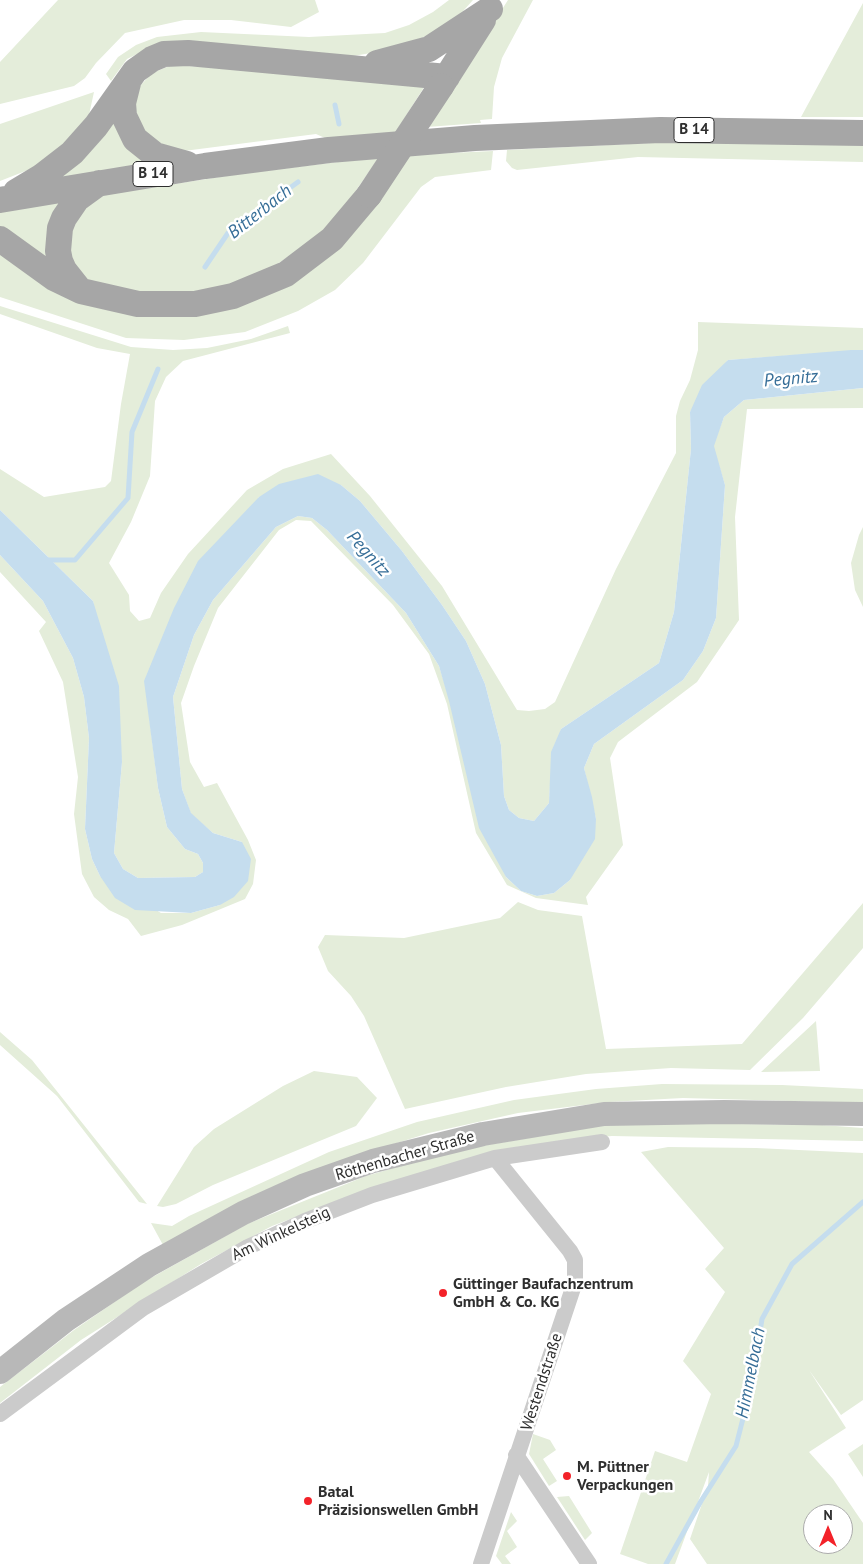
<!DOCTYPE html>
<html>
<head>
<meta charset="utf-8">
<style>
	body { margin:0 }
	#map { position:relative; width:863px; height:1564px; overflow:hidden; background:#fff; font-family:"PT Sans",sans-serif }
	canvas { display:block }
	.north { position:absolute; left:803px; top:1504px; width:50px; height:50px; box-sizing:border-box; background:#fff; border:1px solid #ababab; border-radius:50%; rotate:0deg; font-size:14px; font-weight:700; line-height:20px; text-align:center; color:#2e2e2e }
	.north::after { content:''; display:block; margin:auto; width:18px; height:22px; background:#f32229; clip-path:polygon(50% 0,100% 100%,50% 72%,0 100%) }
</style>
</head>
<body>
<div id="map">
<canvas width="863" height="1564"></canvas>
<div class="north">N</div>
</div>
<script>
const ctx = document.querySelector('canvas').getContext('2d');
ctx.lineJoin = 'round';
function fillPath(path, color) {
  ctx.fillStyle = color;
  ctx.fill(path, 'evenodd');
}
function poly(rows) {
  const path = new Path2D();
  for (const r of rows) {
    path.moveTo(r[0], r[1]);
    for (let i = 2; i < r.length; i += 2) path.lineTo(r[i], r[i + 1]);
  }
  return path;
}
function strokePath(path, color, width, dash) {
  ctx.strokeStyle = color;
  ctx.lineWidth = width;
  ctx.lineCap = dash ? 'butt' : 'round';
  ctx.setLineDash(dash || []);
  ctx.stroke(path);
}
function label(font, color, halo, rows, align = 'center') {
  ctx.font = font + ' "PT Sans",sans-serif';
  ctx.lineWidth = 5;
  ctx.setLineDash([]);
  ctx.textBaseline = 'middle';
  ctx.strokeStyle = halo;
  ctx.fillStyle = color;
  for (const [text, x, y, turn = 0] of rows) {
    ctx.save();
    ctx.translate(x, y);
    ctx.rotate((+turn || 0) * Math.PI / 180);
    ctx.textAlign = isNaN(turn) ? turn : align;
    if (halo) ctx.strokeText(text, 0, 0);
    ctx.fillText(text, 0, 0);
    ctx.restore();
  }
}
const green = poly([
	[58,0,315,0,319,12,291,27,231,20,184,20,125,33,96,63,85,78,74,86,0,104,0,62],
	[449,0,473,0,448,28,389,50,353,56,162,42,127,59,111,81,106,74,118,57,136,45,157,37,201,32,309,37,385,33,409,25,433,12],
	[508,0,533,0,502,58,494,87,492,119,480,120,481,123,427,127],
	[863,3,863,117,801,117],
	[172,65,428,81,395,133,325,138,316,134,176,152,148,144,133,103,138,88,152,73],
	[94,92,87,124,46,163,0,181,0,124],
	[111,114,145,163,53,182],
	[671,142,825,143,863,146,863,162,638,157,517,170,512,168,506,161,507,150],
	[493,151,491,170,435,177,421,187,363,263,335,290,298,311,245,332,184,340,126,338,0,297,0,252,109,310,297,280,409,155],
	[379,157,353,195,320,235,276,265,231,285,186,295,139,295,90,284,69,259,69,221,103,195,239,174],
	[57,202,61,206,54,267,0,233,0,212],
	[0,306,131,347,173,350,207,348,251,339,288,326,290,333,183,361,166,377,155,401,150,476,131,522,109,563,129,595,130,611,139,621,150,618,161,593,188,554,247,490,283,469,331,454,370,496,442,586,517,710,529,711,545,709,555,702,616,569,676,453,676,416,680,401,690,380,698,350,698,322,863,328,863,350,728,360,690,412,691,449,674,612,659,663,561,729,550,785,549,803,534,821,519,818,509,810,504,796,501,745,485,684,466,641,442,605,402,551,360,501,341,485,259,497,149,715,158,788,167,827,185,849,198,854,203,863,203,872,195,877,138,878,123,869,114,853,122,762,93,601,0,510,0,469,44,497,105,487,111,481,121,404,130,354,97,348,0,314],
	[863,388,863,408,747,409,735,517,739,620,697,682,618,742,610,758,623,845,586,897,588,905,536,898,507,885,476,833,447,704,429,654,393,605,311,521,296,520,279,530,218,608,194,666,181,703,190,762,204,787,217,783,248,840,256,860,253,884,245,899,182,925,141,936,128,919,109,910,94,897,82,874,74,814,78,777,63,682,39,631,46,622,0,572,0,555,43,601,73,658,84,697,89,738,85,829,92,859,100,876,161,913,191,913,220,905,242,842,213,833,191,814,182,789,173,697,194,635,213,600,276,527,298,516,312,518,327,530,406,613,439,666,506,877,521,891,537,896,554,893,570,880,596,819,584,768,594,744,683,680,703,651,716,618,725,485,713,446,724,417,744,400],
	[863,527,863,607,855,590,851,563,859,535],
	[518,902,538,910,582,916,606,1049,742,1044,863,903,863,948,803,1018,750,1070,671,1068,586,1074,506,1087,405,1109,364,1016,351,996,328,971,318,947,325,935,404,938,500,918],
	[816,1021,820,1071,761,1072],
	[0,1032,32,1060,147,1204,139,1202,57,1096,0,1045],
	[314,1071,357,1077,377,1098,356,1126,213,1185,176,1204,163,1207,157,1206,194,1147,214,1129,283,1086],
	[662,1084,782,1085,863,1089,863,1103,683,1098,609,1102,518,1113,429,1133,333,1163,163,1245,151,1223,172,1226,189,1216,329,1152,417,1122,514,1100,596,1089],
	[654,1123,822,1125,863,1128,863,1141,612,1136,556,1141,348,1197,272,1226,201,1264,81,1340,0,1403,0,1387,74,1330,142,1283,247,1224,366,1176,457,1150,606,1125],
	[668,1147,756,1148,863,1153,863,1400,841,1415,809,1370,846,1428,809,1452,833,1479,863,1523,863,1564,707,1564,690,1539,708,1486,709,1472,675,1564,648,1564,620,1554,655,1451,687,1462,711,1394,683,1361,725,1292,705,1269,724,1248,641,1152],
	[813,1514,843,1514,843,1544,813,1544],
	[533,1434,550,1440,556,1450,543,1459,557,1481,549,1486,529,1454],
	[863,1444,863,1477,848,1454],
	[569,1496,592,1533,585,1540,557,1497],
	[511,1512,517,1521,507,1531,517,1547,505,1556,511,1564,502,1564,496,1556]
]);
const water = poly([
	[851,350,863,350,863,388,744,400,724,417,714,446,725,485,716,618,703,651,683,680,594,744,584,768,592,797,596,819,595,839,570,880,554,893,537,896,521,891,506,877,479,828,449,701,439,666,406,613,327,530,312,518,298,516,276,527,213,600,194,635,173,697,182,789,191,813,213,833,242,842,251,859,248,881,234,897,220,905,191,913,135,910,115,898,100,876,92,859,85,829,89,738,84,697,73,658,43,601,0,555,0,510,93,601,119,686,122,762,114,853,123,869,138,878,195,877,203,872,203,863,198,854,185,849,167,827,158,788,144,681,174,608,198,561,259,497,279,484,318,474,341,485,360,501,402,551,442,605,466,641,485,684,501,745,504,796,509,810,519,818,534,821,549,803,551,752,561,729,659,663,674,612,691,449,690,412,702,385,728,360]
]);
const stream = poly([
	[335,105,339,124],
	[205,267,228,233,298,182],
	[44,560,75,560,128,498,132,432,158,369],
	[666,1564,701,1501,736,1446,751,1387,762,1319,792,1264,863,1202]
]);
const minor = poly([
	[0,1414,143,1308,248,1247,305,1221,372,1195,495,1158,602,1142],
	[516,1455,589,1564],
	[481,1564,575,1282,575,1260,570,1251,495,1158]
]);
const secondary = poly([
	[0,1372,66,1320,149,1265,243,1213,305,1185,373,1161,483,1134,604,1114,724,1112,863,1114]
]);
const primary = poly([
	[377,63,429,49,490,9],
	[128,83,123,103,124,116,135,139,155,155,187,164],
	[441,86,483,20],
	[16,192,41,177,72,153,96,126,135,71,152,59,164,54,188,53,447,77],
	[0,200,205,166,329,150,475,138,660,130,863,133],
	[0,239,54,278,81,291,138,304,195,304,233,296,286,274,332,239,369,195],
	[79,289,64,270,60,261,58,251,60,228,64,218,77,199,99,183]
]);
const primaryBridge = poly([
	[369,195,441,86]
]);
const markers = [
	[443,1293,5,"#f32229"],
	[567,1476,5,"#f32229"],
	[308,1501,5,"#f32229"]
];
const shields = [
	[694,130,40],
	[153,174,40]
];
const shieldNames = [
	["B 14",694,130],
	["B 14",153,174]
];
const streetNames = [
	["Röthenbacher Straße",405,1156,-16],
	["Am Winkelsteig",281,1234,-25],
	["Westendstraße",542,1382,-72]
];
const poiNames = [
	["Güttinger Baufachzentrum",453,1284],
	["GmbH & Co. KG",453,1302],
	["M. Püttner",577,1467],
	["Verpackungen",577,1485],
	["Batal",318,1492],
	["Präzisionswellen GmbH",318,1510]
];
const waterNames = [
	["Bitterbach",260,212,-38],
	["Pegnitz",791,379,-5],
	["Pegnitz",368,554,48],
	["Himmelbach",751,1373,-79]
];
fillPath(green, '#e4edda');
fillPath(water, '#c5ddee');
strokePath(stream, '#c5ddee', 5);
strokePath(minor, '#cbcbcb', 16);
strokePath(secondary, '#b8b8b8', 24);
strokePath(primary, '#a6a6a6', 26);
strokePath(primaryBridge, '#a6a6a6', 26);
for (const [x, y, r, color] of markers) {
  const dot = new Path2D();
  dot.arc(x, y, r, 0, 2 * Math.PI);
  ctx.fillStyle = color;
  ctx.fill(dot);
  strokePath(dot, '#fff', 2);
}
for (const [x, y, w] of shields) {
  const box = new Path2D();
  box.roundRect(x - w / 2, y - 12.5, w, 25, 4);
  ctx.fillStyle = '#fff';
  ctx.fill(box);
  strokePath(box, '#2e2e2e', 1);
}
label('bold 15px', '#2e2e2e', null, shieldNames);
label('16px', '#2e2e2e', '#fff', streetNames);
label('bold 16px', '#2e2e2e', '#fff', poiNames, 'left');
label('italic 18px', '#356d97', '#fff', waterNames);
</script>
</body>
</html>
